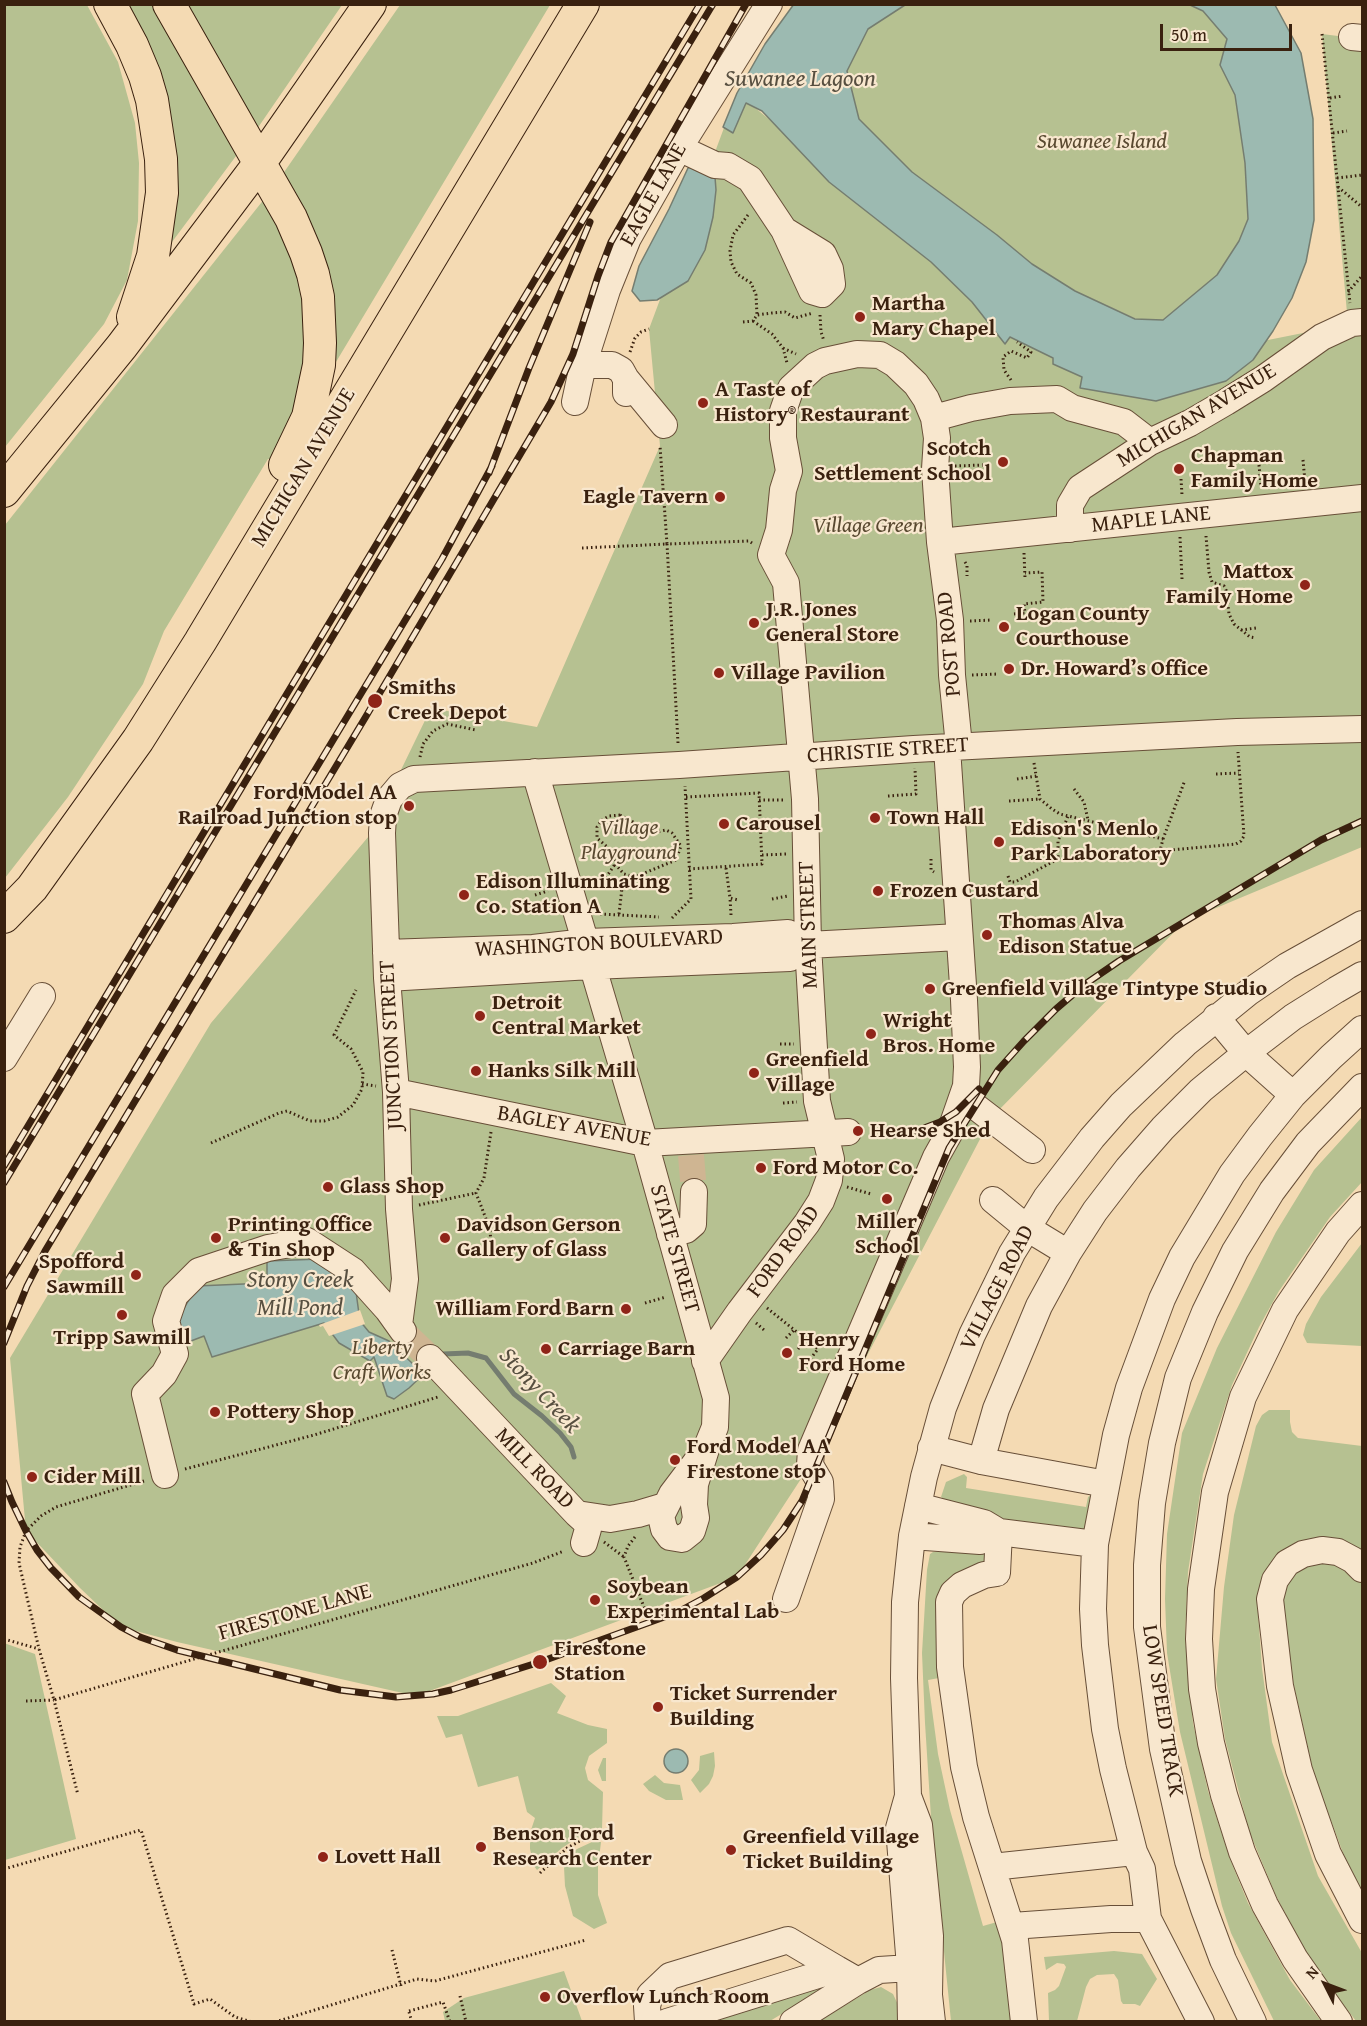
<!DOCTYPE html>
<html>
<head>
<meta charset="utf-8">
<style>
	body { margin:0 }
	#map { position:relative; width:1367px; height:2026px; overflow:hidden; background:#f4dab3; font-family:"Gentium Book Plus",serif }
	canvas { display:block }
	.frame { position:absolute; inset:0; border:6px solid #3a210f; pointer-events:none }
	.north { position:absolute; left:1295px; top:1954px; width:60px; height:60px; -webkit-text-stroke:4px #f8e7ce; paint-order:stroke; rotate:312deg; font-size:16px; font-weight:700; line-height:24px; text-align:center; color:#3a210f }
	.north::after { content:''; display:block; margin:auto; width:21px; height:27px; background:#3a210f; clip-path:polygon(50% 0,100% 100%,50% 72%,0 100%) }
	.scale { position:absolute; left:1160px; top:24px; width:132px; height:27px; box-sizing:border-box; border:3px solid #3a210f; border-top:0; padding-left:8px; font-size:18px; line-height:21px; white-space:nowrap; color:#3a210f; -webkit-text-stroke:4px #f8e7ce; paint-order:stroke }
</style>
</head>
<body>
<div id="map">
<canvas width="1367" height="2026"></canvas>
<div class="frame"></div>
<div class="north">N</div>
<div class="scale">50 m</div>
</div>
<script>
const ctx = document.querySelector('canvas').getContext('2d');
ctx.lineJoin = 'round';
function fillPath(path, color) {
  ctx.fillStyle = color;
  ctx.fill(path, 'evenodd');
}
function poly(rows) {
  const path = new Path2D();
  for (const r of rows) {
    if (r.length === 3) {
      path.moveTo(r[0] + r[2], r[1]);
      path.arc(r[0], r[1], r[2], 0, 2 * Math.PI);
      continue;
    }
    path.moveTo(r[0], r[1]);
    for (let i = 2; i < r.length; i += 2) path.lineTo(r[i], r[i + 1]);
  }
  return path;
}
function strokePath(path, color, width, dash) {
  ctx.strokeStyle = color;
  ctx.lineWidth = width;
  ctx.lineCap = dash ? 'butt' : 'round';
  ctx.setLineDash(dash || []);
  ctx.stroke(path);
}
function label(font, color, halo, rows, align = 'center') {
  ctx.font = font + ' "Gentium Book Plus",serif';
  ctx.lineWidth = 4.5;
  ctx.setLineDash([]);
  ctx.textBaseline = 'middle';
  ctx.strokeStyle = halo;
  ctx.fillStyle = color;
  for (const [text, x, y, turn = 0] of rows) {
    ctx.save();
    ctx.translate(x, y);
    ctx.rotate((+turn || 0) * Math.PI / 180);
    ctx.textAlign = isNaN(turn) ? turn : align;
    if (halo) ctx.strokeText(text, 0, 0);
    ctx.fillText(text, 0, 0);
    ctx.restore();
  }
}
const green = poly([
	[5,4,87,5,118,62,135,123,139,163,138,221,127,280,104,324,5,447],
	[121,5,156,5,239,152,169,246],
	[181,5,342,5,257,129],
	[400,5,550,5,327,377,280,178],
	[905,5,1190,5,1203,11,1227,38,1220,65,1235,95,1245,163,1248,219,1239,241,1217,275,1163,320,1136,319,1075,291,1032,264,997,235,912,172,859,119,846,71,868,29],
	[1322,34,1362,39,1362,847,1185,921,991,1118,810,1465,737,1577,416,1696,177,1642,121,1627,80,1588,26,1531,10,1358,211,1023,369,836,431,708,537,727,660,446,649,329,737,93,1083,377,1348,324],
	[265,198,275,215,303,291,306,358,299,398,273,459,268,459,164,631,143,684,68,797,5,878,5,525],
	[1362,1117,1362,1182,1330,1217,1279,1291,1259,1327,1232,1385,1203,1474,1188,1572,1185,1636,1193,1723,1208,1791,1230,1859,1248,1903,1290,1980,1321,2021,1274,2021,1231,1933,1222,1906,1180,1732,1167,1653,1165,1599,1167,1534,1182,1433,1217,1348,1276,1232,1314,1170],
	[1362,1243,1362,1346,1307,1343,1303,1335,1306,1324,1321,1297],
	[1269,1410,1290,1410,1290,1422,1292,1432,1298,1438,1362,1446,1362,1552,1352,1544,1332,1538,1301,1541,1279,1553,1267,1569,1257,1599,1262,1668,1272,1742,1318,1876,1362,1953,1362,2021,1356,2021,1329,1986,1305,1950,1276,1896,1249,1831,1225,1739,1216,1679,1224,1587,1234,1515,1256,1426,1262,1415],
	[964,1474,967,1477,966,1488,1086,1507,1088,1497,1092,1494,1090,1531,998,1520,948,1502,941,1497,946,1482],
	[982,1548,988,1555,985,1561,965,1571,939,1678,928,1680,938,1754,950,1810,983,1926,997,1922,1001,1924,1013,2021,951,2021,932,1833,925,1723,922,1653,927,1570,930,1554,933,1552],
	[1331,1559,1361,1579,1362,1584,1362,1895,1346,1861,1314,1775,1287,1655,1282,1589,1295,1568],
	[4,1643,35,1654,76,1839,5,1860],
	[551,1683,566,1696,557,1713,588,1725,607,1729,607,1743,589,1756,585,1768,588,1780,603,1792,602,1829,577,1838,562,1848,537,1870,534,1866,530,1849,530,1833,535,1818,527,1812,518,1776,478,1787,462,1734,446,1738,437,1716,458,1716],
	[714,1752,715,1766,713,1776,709,1784,700,1793,691,1780,699,1770,700,1756],
	[603,1758,606,1758,606,1781,602,1781,598,1770],
	[655,1775,664,1783,680,1785,683,1800,666,1800,649,1791,643,1784],
	[592,1842,601,1842,598,1867,598,1895,607,1923,594,1929,573,1916,565,1886,564,1867,566,1858,577,1849],
	[1114,1951,1142,1954,1157,1979,1140,2006,1135,2004,1123,2004,1121,2001,1118,1980,1114,1974,1097,1975,1090,1979,1086,1987,1077,2021,1049,2021,1048,1993,1055,1990,1059,1986,1066,1967,1064,1964,1057,1963,1046,1970,1044,1957],
	[564,1971,582,2021,445,2021,443,2012,464,1998],
	[825,1985,823,1989,770,2021,688,2022],
	[881,1987,893,1994,900,2009,900,2021,818,2022,870,1990]
]);
const water = poly([
	[794,4,905,5,868,29,847,71,859,119,912,172,997,235,1032,264,1075,291,1135,319,1163,320,1217,275,1239,241,1248,219,1245,163,1235,95,1220,65,1227,39,1203,11,1190,5,1275,5,1301,53,1313,119,1314,220,1306,262,1292,298,1273,331,1253,360,1226,381,1156,401,1080,388,1082,377,1053,364,1053,358,1010,337,1005,344,972,302,931,262,829,182,762,111,746,103,733,133,723,127,737,93,765,44,794,4],
	[696,165,715,177,716,190,713,217,705,250,688,281,657,300,640,301,632,291,639,266,669,209,688,168,696,165],
	[320,1259,340,1275,356,1292,360,1321,369,1332,389,1341,414,1365,418,1362,427,1371,409,1388,394,1399,387,1396,374,1357,370,1361,339,1343,324,1323,212,1357,204,1336,183,1344,177,1320,197,1286,267,1283,267,1261,320,1259],
	[676,1761,12]
]);
const pier = poly([
	[360,1310,365,1324,329,1336,323,1326,320,1327,319,1325]
]);
const stream = poly([
	[440,1356,443,1354,468,1353,486,1358,514,1394,542,1416,560,1433,571,1447,574,1457]
]);
const minorTunnel = poly([
	[691,1155,694,1192],
	[407,1336,430,1358]
]);
const path = poly([
	[1322,34,1350,303],
	[1330,98,1343,96],
	[1333,133,1347,131],
	[1337,178,1362,175],
	[1338,187,1362,207],
	[748,215,733,235,730,251,731,262,737,274,751,283,756,295,757,315],
	[1348,292,1362,276],
	[820,315,821,332,824,341],
	[753,321,772,334,783,348,787,363],
	[743,322,753,321,757,315,772,313,785,312,795,318,813,313],
	[783,348,796,354],
	[630,352,635,338,641,332,649,329],
	[1011,380,1004,370,1003,357,1011,351,1027,358,1031,352,1017,342],
	[1303,460,1305,482],
	[1259,465,1261,487],
	[955,466,983,465],
	[1181,479,1182,495],
	[1206,536,1209,572,1212,582,1224,586,1226,590,1229,614,1234,624,1250,637,1256,638],
	[1180,537,1182,579],
	[582,548,667,544,660,446],
	[1024,553,1025,578],
	[965,562,967,565,967,576],
	[1014,614,1025,613,1024,604,1043,602,1042,572,1025,573],
	[970,621,992,620],
	[1241,630,1256,628],
	[972,675,998,674],
	[678,743,667,544,749,541,752,543],
	[420,757,423,744,433,731,447,724,476,730],
	[1034,763,1040,799,1052,809,1060,814,1163,839,1160,851,1151,850],
	[1216,774,1239,773],
	[1017,779,1037,776],
	[1074,789,1084,802,1088,820],
	[888,796,916,794,915,768],
	[686,797,759,793,762,864,689,869],
	[759,800,784,800],
	[1009,801,1040,799],
	[620,815,635,823,648,834,666,830,672,833,681,846,676,860,635,877,624,874,615,864,612,851,597,838,597,827,602,820,609,816,620,815],
	[1163,839,1185,780],
	[1160,851,1236,844,1241,841,1244,836,1238,752],
	[762,855,787,854],
	[1064,856,1058,859,1058,841,1068,816],
	[931,859,931,870,934,872],
	[726,868,730,898],
	[1008,876,1010,882,1015,882,1058,859],
	[591,886,603,882,615,864],
	[535,895,548,891],
	[772,899,788,896],
	[600,914,659,917],
	[619,914,622,888,631,876],
	[731,915,730,898,738,900],
	[672,918,691,899,685,786],
	[780,1044,794,1044],
	[781,1057,794,1057],
	[362,1084,376,1086],
	[783,1103,797,1102],
	[491,1132,484,1178,476,1193,490,1229,491,1245],
	[211,1143,279,1113,287,1111,310,1121,324,1121,338,1117,353,1105,362,1089,363,1072,351,1049,334,1035,356,990],
	[847,1187,871,1194],
	[419,1205,476,1193],
	[645,1303,666,1297],
	[767,1308,818,1349,808,1362],
	[756,1323,764,1330],
	[786,1338,794,1330],
	[798,1349,806,1339],
	[185,1469,314,1435,438,1397],
	[144,1481,56,1507,41,1516,26,1531,20,1547,19,1563,39,1649,54,1700,201,1657,533,1563,564,1551],
	[635,1537,628,1546,624,1557,652,1627],
	[604,1542,624,1557],
	[4,1639,39,1649],
	[26,1701,54,1700,78,1795],
	[4,1869,141,1830,194,2004,210,1999,235,2017,252,2022],
	[540,1873,567,1848,580,1841,601,1835],
	[392,1950,401,1986],
	[460,1996,466,2022],
	[409,2011,443,2002,450,2022],
	[409,2012,412,2022],
	[612,2020,612,2022],
	[275,2022,417,1979,435,1981,586,1940]
]);
const minor = poly([
	[1352,37,1362,38],
	[679,148,715,165,728,166,750,179,784,230,812,291,822,294,832,284,830,269,823,254,784,230],
	[583,365,612,365,621,370,626,379,626,393],
	[626,379,664,425],
	[575,402,583,365,607,290,628,238,679,148,769,4],
	[934,418,971,408,1010,401,1057,399,1072,408,1124,422,1150,442],
	[1070,529,1070,505,1080,488,1150,442,1190,423,1226,402,1263,379,1322,337,1352,323,1362,322],
	[940,542,1362,498],
	[535,772,645,1143,716,1398,715,1427,706,1449,672,1494,661,1516,664,1529,670,1537,682,1539,692,1531,696,1518,694,1505,695,1484,706,1449],
	[386,953,533,948,586,942,733,937,788,933,808,945],
	[387,978,591,966,790,958,808,945,959,937],
	[1216,1017,1246,1053,1293,1095],
	[4,1058,42,996],
	[396,1092,645,1143,848,1132],
	[963,1097,1032,1150],
	[993,1200,1027,1228,1068,1253],
	[670,1234,686,1230,693,1224,694,1192],
	[399,1325,405,1279,399,1209,396,1092,387,978,382,833,383,816,389,799,400,786,414,779,679,765,914,749,1237,732,1362,729],
	[430,1358,577,1514,610,1519,638,1514,665,1506],
	[705,1361,740,1311,807,1223,821,1201,829,1180,831,1159,817,1101,808,945,805,799,786,583,771,555,779,530,783,490,789,471,783,438,783,411,791,388,815,366,825,361,857,354,880,355,895,364,916,384,926,399,934,418,937,438,935,469,940,542,950,620,952,675,959,746],
	[931,1448,981,1461,1106,1484],
	[981,1461,996,1409,1039,1306,1068,1253,1095,1211,1128,1168,1163,1128,1201,1090,1246,1053,1293,1017,1336,990,1362,975],
	[165,1475,145,1394,164,1374,175,1354,166,1321,175,1295,199,1271,268,1248,307,1241,353,1271,388,1310,403,1331],
	[918,1506,984,1523,999,1532,1095,1544],
	[577,1514,586,1522,588,1529,584,1543],
	[999,1532,997,1573,984,1575,962,1585,953,1593,949,1602,950,1667,964,1767,976,1817,1015,1940,1024,2022],
	[912,1536,980,1541,999,1532],
	[1362,1569,1353,1560,1338,1552,1322,1550,1303,1554,1287,1563,1275,1580,1270,1599,1280,1686,1299,1770,1328,1854,1362,1920],
	[786,1599,821,1499,820,1482,810,1465,811,1450,936,1157,950,1132,966,1086,967,1067,964,1000,947,748],
	[908,1796,919,1825,930,1936,929,1995,932,2022],
	[992,1867,1134,1852],
	[1012,1926,1111,1919,1148,1919],
	[648,2022,647,2006,650,1995,670,1976,788,1940,837,1969],
	[667,2022,837,1969,858,1981],
	[793,2022,858,1981,879,1970,926,1967],
	[911,2022,910,1967,899,1828,908,1796,904,1678,905,1602,912,1536,924,1477,943,1408,972,1335,1012,1253,1046,1198,1092,1138,1121,1105,1185,1044,1249,992,1287,966,1362,924],
	[1201,2022,1148,1919,1142,1869,1134,1852,1113,1769,1105,1729,1095,1645,1093,1609,1095,1544,1116,1435,1129,1388,1162,1299,1182,1257,1232,1174,1260,1136,1293,1095,1331,1057,1362,1029],
	[1253,2022,1223,1960,1204,1909,1188,1861,1163,1749,1147,1627,1147,1565,1152,1503,1162,1443,1178,1378,1205,1312,1235,1251,1272,1191,1308,1143,1362,1087],
	[1339,2022,1295,1959,1265,1905,1242,1852,1224,1795,1211,1743,1202,1689,1199,1639,1201,1589,1215,1492,1243,1397,1285,1310,1338,1232,1362,1205]
]);
const major = poly([
	[110,4,132,45,145,76,152,100,161,159,162,193,153,256,133,317],
	[169,4,291,218,306,253,313,274,318,297,320,343,319,365,308,417,285,465],
	[4,491,122,346,259,164,370,4],
	[4,917,32,888,138,740,200,642,583,4]
]);
const rail = poly([
	[489,473,529,368,590,222],
	[893,1135,919,1130,940,1122,956,1112,979,1089],
	[4,1166,700,4],
	[4,1183,713,4],
	[4,1287,442,559,492,466],
	[4,1343,27,1286,45,1251,365,718,551,402,573,354,598,276,611,242,746,4],
	[4,1482,12,1502,26,1531,37,1550,51,1568,79,1597,121,1627,140,1637,177,1650,340,1690,396,1697,433,1694,451,1690,540,1662,678,1612,704,1598,737,1577,761,1555,783,1530,802,1501,949,1148,998,1070,1024,1041,1056,1009,1084,985,1119,961,1321,840,1362,821]
]);
const markers = [
	[860,317,6,"#8f2418"],
	[703,403,6,"#8f2418"],
	[1003,462,6,"#8f2418"],
	[1179,469,6,"#8f2418"],
	[720,497,6,"#8f2418"],
	[1305,585,6,"#8f2418"],
	[754,623,6,"#8f2418"],
	[1004,627,6,"#8f2418"],
	[1009,669,6,"#8f2418"],
	[719,673,6,"#8f2418"],
	[375,701,8,"#8f2418"],
	[409,806,6,"#8f2418"],
	[875,818,6,"#8f2418"],
	[724,824,6,"#8f2418"],
	[999,842,6,"#8f2418"],
	[878,891,6,"#8f2418"],
	[464,895,6,"#8f2418"],
	[987,935,6,"#8f2418"],
	[930,989,6,"#8f2418"],
	[480,1016,6,"#8f2418"],
	[871,1034,6,"#8f2418"],
	[476,1071,6,"#8f2418"],
	[754,1073,6,"#8f2418"],
	[858,1131,6,"#8f2418"],
	[761,1168,6,"#8f2418"],
	[328,1187,6,"#8f2418"],
	[887,1199,6,"#8f2418"],
	[216,1238,6,"#8f2418"],
	[445,1238,6,"#8f2418"],
	[136,1275,6,"#8f2418"],
	[626,1309,6,"#8f2418"],
	[122,1315,6,"#8f2418"],
	[546,1349,6,"#8f2418"],
	[787,1353,6,"#8f2418"],
	[215,1412,6,"#8f2418"],
	[675,1460,6,"#8f2418"],
	[32,1477,6,"#8f2418"],
	[595,1600,6,"#8f2418"],
	[540,1662,8,"#8f2418"],
	[658,1707,6,"#8f2418"],
	[481,1847,6,"#8f2418"],
	[731,1850,6,"#8f2418"],
	[323,1857,6,"#8f2418"],
	[545,1997,6,"#8f2418"]
];
const parkNames = [
	["Suwanee Island",1102,142],
	["Village Green",868,526],
	["Village",629,828],
	["Playground",629,853],
	["Liberty",382,1348],
	["Craft Works",382,1373]
];
const streetNames = [
	["EAGLE LANE",654,195,-61],
	["MICHIGAN AVENUE",1197,416,-31],
	["MICHIGAN AVENUE",304,468,-59],
	["MAPLE LANE",1151,520,-6],
	["POST ROAD",950,644,-95],
	["CHRISTIE STREET",888,751,-4],
	["MAIN STREET",809,925,-92],
	["WASHINGTON BOULEVARD",599,944,-3],
	["JUNCTION STREET",392,1045,-93],
	["BAGLEY AVENUE",574,1127,10],
	["STATE STREET",674,1249,74],
	["FORD ROAD",784,1252,-54],
	["VILLAGE ROAD",998,1288,-63],
	["MILL ROAD",534,1469,46],
	["FIRESTONE LANE",295,1613,-16],
	["LOW SPEED TRACK",1162,1711,81]
];
const poiNames = [
	["Martha",872,304],
	["Mary Chapel",872,329],
	["A Taste of",715,390],
	["History® Restaurant",715,415],
	["Scotch",991,449,"right"],
	["Settlement School",991,474,"right"],
	["Chapman",1191,456],
	["Family Home",1191,481],
	["Eagle Tavern",708,497,"right"],
	["Mattox",1293,572,"right"],
	["Family Home",1293,597,"right"],
	["J.R. Jones",766,610],
	["General Store",766,635],
	["Logan County",1016,614],
	["Courthouse",1016,639],
	["Dr. Howard’s Office",1021,669],
	["Village Pavilion",731,673],
	["Smiths",388,688],
	["Creek Depot",388,713],
	["Ford Model AA",397,793,"right"],
	["Railroad Junction stop",397,818,"right"],
	["Town Hall",887,818],
	["Carousel",736,824],
	["Edison's Menlo",1011,829],
	["Park Laboratory",1011,854],
	["Edison Illuminating",476,882],
	["Co. Station A",476,907],
	["Frozen Custard",890,891],
	["Thomas Alva",999,922],
	["Edison Statue",999,947],
	["Greenfield Village Tintype Studio",942,989],
	["Detroit",492,1003],
	["Central Market",492,1028],
	["Wright",883,1021],
	["Bros. Home",883,1046],
	["Greenfield",766,1060],
	["Village",766,1085],
	["Hanks Silk Mill",488,1071],
	["Hearse Shed",870,1131],
	["Ford Motor Co.",773,1168],
	["Glass Shop",340,1187],
	["Miller",887,1222,"center"],
	["School",887,1247,"center"],
	["Printing Office",228,1225],
	["& Tin Shop",228,1250],
	["Davidson Gerson",457,1225],
	["Gallery of Glass",457,1250],
	["Spofford",124,1262,"right"],
	["Sawmill",124,1287,"right"],
	["William Ford Barn",614,1309,"right"],
	["Tripp Sawmill",122,1338,"center"],
	["Henry",799,1340],
	["Ford Home",799,1365],
	["Carriage Barn",558,1349],
	["Pottery Shop",227,1412],
	["Ford Model AA",687,1447],
	["Firestone stop",687,1472],
	["Cider Mill",44,1477],
	["Soybean",607,1587],
	["Experimental Lab",607,1612],
	["Firestone",554,1649],
	["Station",554,1674],
	["Ticket Surrender",670,1694],
	["Building",670,1719],
	["Benson Ford",493,1834],
	["Research Center",493,1859],
	["Greenfield Village",743,1837],
	["Ticket Building",743,1862],
	["Lovett Hall",335,1857],
	["Overflow Lunch Room",557,1997]
];
const waterNames = [
	["Suwanee Lagoon",800,80],
	["Stony Creek",300,1281],
	["Mill Pond",300,1309],
	["Stony Creek",539,1391,47]
];
fillPath(green, '#b6c191');
fillPath(water, '#9cbab1');
strokePath(water, '#757d70', 1.5);
fillPath(pier, '#f4dab3');
strokePath(stream, '#757d70', 5);
strokePath(minorTunnel, '#cfb592', 26, [26, 13]);
strokePath(minor, '#684f38', 28);
strokePath(major, '#3a210f', 34);
strokePath(path, '#3a210f', 3, [1.5, 3]);
strokePath(minor, '#f8e7ce', 26);
strokePath(major, '#f4dab3', 32);
strokePath(rail, '#3a210f', 7);
strokePath(rail, '#f8e7ce', 4.5, [14]);
for (const [x, y, r, color] of markers) {
  const dot = new Path2D();
  dot.arc(x, y, r, 0, 2 * Math.PI);
  ctx.fillStyle = color;
  ctx.fill(dot);
  strokePath(dot, '#f8e7ce', 2);
}
label('italic 22px', '#594930', '#f8e7ce', parkNames);
label('22px', '#3a210f', '#f8e7ce', streetNames);
label('bold 22px', '#3a210f', '#f8e7ce', poiNames, 'left');
label('italic 24px', '#574f40', '#f8e7ce', waterNames);
</script>
</body>
</html>
